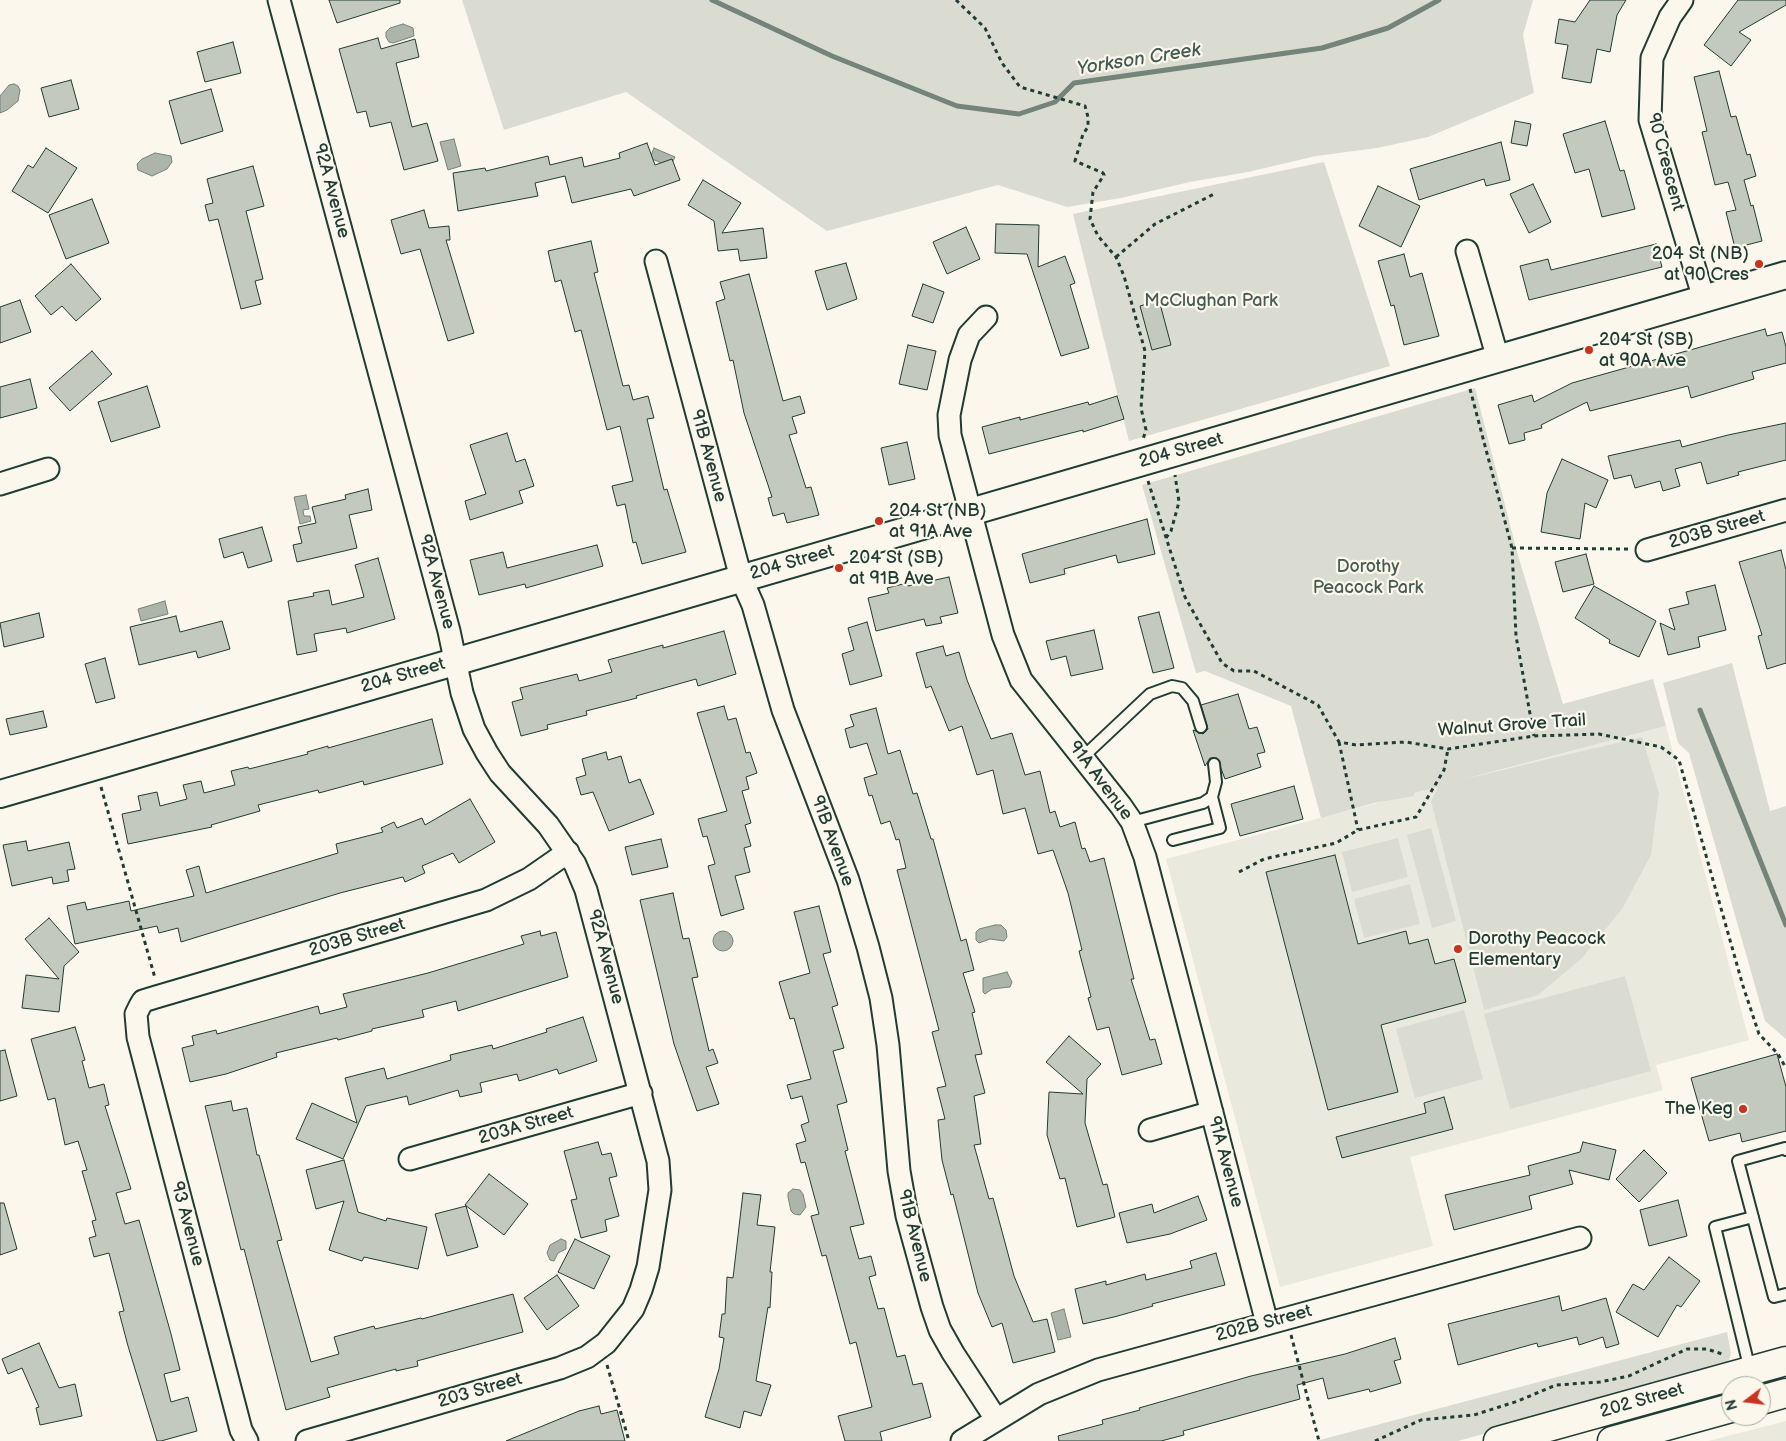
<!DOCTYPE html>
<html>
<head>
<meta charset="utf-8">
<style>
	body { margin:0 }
	#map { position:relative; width:1786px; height:1441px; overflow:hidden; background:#fbf7ec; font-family:"Balsamiq Sans",sans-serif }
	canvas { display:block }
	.north { position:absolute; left:1721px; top:1376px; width:50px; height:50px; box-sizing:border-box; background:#fbf7ec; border:1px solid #a3ada2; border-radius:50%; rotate:255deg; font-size:14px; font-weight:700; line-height:20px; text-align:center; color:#1f3d34 }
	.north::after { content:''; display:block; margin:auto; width:18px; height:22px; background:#c8321e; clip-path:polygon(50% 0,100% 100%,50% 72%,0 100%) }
</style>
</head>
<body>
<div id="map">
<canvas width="1786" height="1441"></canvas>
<div class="north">N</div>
</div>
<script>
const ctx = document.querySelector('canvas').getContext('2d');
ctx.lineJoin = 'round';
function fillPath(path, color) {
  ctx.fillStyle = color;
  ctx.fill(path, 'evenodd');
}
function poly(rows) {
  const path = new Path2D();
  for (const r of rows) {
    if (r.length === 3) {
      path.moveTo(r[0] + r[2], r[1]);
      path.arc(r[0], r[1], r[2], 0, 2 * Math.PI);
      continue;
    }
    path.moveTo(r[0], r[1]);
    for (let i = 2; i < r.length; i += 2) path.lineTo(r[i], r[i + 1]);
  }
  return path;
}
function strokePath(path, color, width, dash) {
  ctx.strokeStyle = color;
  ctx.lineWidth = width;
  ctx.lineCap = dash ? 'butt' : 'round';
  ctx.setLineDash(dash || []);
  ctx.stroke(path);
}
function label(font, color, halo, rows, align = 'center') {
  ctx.font = font + ' "Balsamiq Sans",sans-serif';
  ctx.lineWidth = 4.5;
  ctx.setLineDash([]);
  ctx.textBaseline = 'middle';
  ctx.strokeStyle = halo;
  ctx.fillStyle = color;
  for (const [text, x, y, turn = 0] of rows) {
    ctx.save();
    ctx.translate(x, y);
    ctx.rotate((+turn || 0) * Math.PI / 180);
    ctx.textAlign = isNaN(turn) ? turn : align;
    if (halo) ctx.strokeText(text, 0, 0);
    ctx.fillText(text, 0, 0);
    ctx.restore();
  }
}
const built = poly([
	[1666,726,1749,1040,1656,1065,1663,1090,1410,1157,1433,1246,1280,1287,1166,859],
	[1786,1421,1786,1441,1708,1441]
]);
const green = poly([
	[462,0,1533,0,1523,35,1534,93,1428,137,1377,148,1316,156,1248,172,1190,182,1121,198,1067,207,998,185,827,231,626,92,504,130],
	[1324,162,1390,366,1129,441,1073,214],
	[1475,388,1517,552,1563,704,1653,679,1666,726,1465,779,1642,737,1659,793,1651,855,1622,909,1582,958,1538,995,1484,1010,1431,801,1438,787,1414,793,1414,796,1374,803,1321,818,1291,706,1205,671,1196,673,1142,485],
	[1732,663,1770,811,1786,806,1786,1039,1765,1021,1689,753,1678,743,1663,683],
	[1431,828,1456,921,1432,928,1407,835],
	[1398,838,1408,877,1352,892,1342,852],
	[1410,884,1420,924,1364,938,1354,899],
	[1625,976,1651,1071,1510,1109,1484,1014],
	[1464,1010,1483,1079,1415,1098,1396,1029],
	[1727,1332,1731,1353,1729,1360,1722,1368,1458,1441,1316,1441]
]);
const water = poly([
	[403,24,413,28,414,36,393,43,389,42,386,37,386,32,390,28,403,24],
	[14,84,18,86,20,90,18,101,7,110,0,113,0,96,9,85,14,84],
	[454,139,461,166,448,170,440,142,454,139],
	[654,148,675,157,670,167,650,158,654,148],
	[155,153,171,156,172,162,167,169,152,176,138,170,137,164,142,159,155,153],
	[306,495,309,509,303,510,304,516,310,516,311,521,300,524,294,497,306,495],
	[165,601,168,614,141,621,138,609,165,601],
	[995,925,1001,925,1006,930,1007,937,1004,941,990,939,979,943,976,940,976,932,979,929,995,925],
	[723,941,10],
	[1007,972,1012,982,1010,987,992,989,985,994,983,992,983,978,1007,972],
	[793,1189,800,1190,803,1194,806,1207,800,1215,794,1214,791,1211,788,1197,788,1193,793,1189],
	[561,1239,566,1241,566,1249,558,1253,554,1261,550,1260,547,1253,550,1245,561,1239],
	[1064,1309,1071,1337,1058,1340,1051,1313,1064,1309]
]);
const stream = poly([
	[712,0,832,56,957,106,1019,114,1055,102,1074,83,1322,48,1388,28,1439,0],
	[1700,710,1786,925]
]);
const building = poly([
	[329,0,400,0,400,3,337,23,329,0],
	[1590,0,1626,0,1617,15,1610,52,1597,49,1591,83,1562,78,1568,45,1555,43,1559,19,1575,22,1590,0],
	[1738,0,1786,0,1786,5,1739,32,1751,40,1731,66,1704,45,1738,0],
	[378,38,381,49,415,39,419,57,396,63,412,127,427,123,438,161,404,170,391,122,370,127,366,111,357,113,339,49,378,38],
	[233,42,241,73,205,82,197,52,233,42],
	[1719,71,1731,117,1736,116,1747,155,1750,154,1756,176,1744,180,1751,206,1753,205,1762,241,1735,248,1726,212,1736,210,1728,182,1715,185,1702,132,1707,131,1694,77,1719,71],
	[71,80,79,109,49,117,41,88,71,80],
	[211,89,223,131,181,144,169,101,211,89],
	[1515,121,1531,124,1527,146,1511,143,1515,121],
	[1605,121,1620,171,1624,170,1635,209,1602,217,1589,169,1575,173,1563,134,1605,121],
	[1501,142,1510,180,1486,186,1484,179,1419,200,1410,169,1501,142],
	[647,143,655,165,672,159,680,180,634,196,631,189,572,203,565,176,535,183,538,196,458,211,453,173,485,168,486,171,548,156,550,165,582,157,584,167,620,158,619,153,647,143],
	[46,148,77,168,48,213,12,191,28,165,33,168,46,148],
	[253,166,264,206,246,211,263,279,255,281,261,304,241,309,218,219,209,221,205,205,213,203,207,179,253,166],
	[703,180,741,203,722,233,763,228,767,258,740,261,738,249,718,251,714,221,688,205,703,180],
	[1533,184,1551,222,1529,233,1510,194,1533,184],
	[1378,186,1420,206,1401,247,1359,226,1378,186],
	[92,199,109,243,66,259,49,215,92,199],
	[424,210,429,228,449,226,450,240,446,240,474,333,448,341,420,249,401,254,391,220,424,210],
	[996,224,1039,225,1038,267,1065,256,1075,283,1070,285,1089,348,1061,356,1027,254,995,253,996,224],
	[966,227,980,259,947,274,933,242,966,227],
	[591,241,598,272,594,273,623,386,629,385,633,400,648,396,654,418,647,419,664,490,667,489,686,552,642,564,636,542,633,543,625,504,617,506,612,486,633,481,620,426,607,430,581,330,575,332,561,280,555,282,548,251,591,241],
	[1656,244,1662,267,1529,300,1520,266,1548,259,1551,270,1656,244],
	[1404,254,1410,277,1422,273,1439,336,1404,345,1394,305,1391,306,1378,261,1404,254],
	[846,263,857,299,827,310,815,271,846,263],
	[71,264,101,299,76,321,62,306,51,315,35,296,71,264],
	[749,274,783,401,800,396,805,413,792,417,797,433,789,435,806,488,811,487,819,515,787,523,784,513,773,516,768,498,772,497,744,413,733,360,730,361,716,302,725,299,720,282,749,274],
	[923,284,944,292,933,323,912,316,923,284],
	[20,300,31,332,0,343,0,307,20,300],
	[1159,300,1171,345,1152,350,1140,306,1159,300],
	[1765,329,1767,336,1782,332,1786,347,1786,363,1752,372,1754,379,1691,398,1688,386,1590,411,1587,402,1541,425,1542,428,1524,433,1525,440,1509,444,1498,405,1532,395,1534,402,1572,383,1765,329],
	[908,345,936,351,927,390,899,384,908,345],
	[92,351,112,374,70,411,49,388,92,351],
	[30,379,37,408,0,418,0,387,30,379],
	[147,386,160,427,111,442,98,402,147,386],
	[1117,396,1124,419,1083,432,1083,430,989,454,982,427,1020,417,1020,420,1088,402,1089,405,1117,396],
	[1786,423,1786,460,1738,472,1739,475,1707,484,1701,462,1675,469,1680,486,1663,491,1660,481,1635,488,1631,475,1614,479,1608,456,1680,440,1682,447,1728,435,1786,423],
	[507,433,516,462,525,459,534,486,519,491,523,503,470,520,465,501,486,494,470,445,507,433],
	[907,442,915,479,889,485,881,448,907,442],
	[1562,459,1608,480,1596,508,1585,503,1580,539,1541,532,1547,493,1562,459],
	[368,489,372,510,349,515,357,548,297,562,293,545,302,543,298,527,316,523,312,507,346,499,345,495,368,489],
	[1147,519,1155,554,1118,563,1116,555,1064,569,1065,574,1030,583,1022,554,1147,519],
	[262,527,272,561,248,568,243,552,224,558,219,539,262,527],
	[597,545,603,566,526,588,525,584,479,595,470,560,503,552,507,568,597,545],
	[1781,550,1786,570,1786,663,1767,669,1758,636,1762,635,1739,562,1781,550],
	[1586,554,1594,584,1563,592,1555,562,1586,554],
	[378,558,395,619,347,633,346,628,314,634,317,651,297,655,288,601,314,596,313,593,329,590,332,605,364,597,355,565,378,558],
	[949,577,958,613,940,617,942,623,926,626,924,619,876,631,868,598,889,593,887,588,907,583,908,586,949,577],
	[1715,585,1726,630,1698,637,1700,647,1668,655,1660,623,1675,630,1669,609,1689,604,1686,592,1715,585],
	[1594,586,1656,621,1639,657,1609,643,1610,640,1575,618,1594,586],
	[1159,612,1174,668,1153,673,1138,617,1159,612],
	[39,613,44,637,4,647,0,623,39,613],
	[176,616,180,632,222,621,230,649,198,658,196,651,139,665,130,627,176,616],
	[867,622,882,676,850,685,842,654,854,650,848,628,867,622],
	[1094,630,1103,669,1071,676,1066,656,1051,660,1046,641,1094,630],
	[724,631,736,674,698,686,696,679,636,696,637,698,586,711,587,715,547,725,548,729,521,736,512,702,523,699,520,688,577,674,579,681,612,672,608,660,663,645,663,648,724,631],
	[943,646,946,656,959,652,967,680,991,739,1012,733,1025,775,1040,771,1050,813,1055,811,1060,827,1075,822,1082,849,1085,848,1090,862,1104,858,1134,979,1131,979,1150,1040,1155,1039,1162,1064,1122,1075,1109,1027,1097,1030,1088,998,1091,997,1079,951,1082,950,1068,893,1053,850,1038,854,1025,808,1003,814,993,770,977,775,962,726,949,731,931,686,926,688,916,653,943,646],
	[105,658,115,698,96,703,85,664,105,658],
	[1238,694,1249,729,1257,727,1265,752,1257,754,1261,767,1225,779,1217,758,1210,758,1205,766,1193,730,1203,734,1208,729,1201,705,1238,694],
	[724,706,728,720,736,718,746,753,750,752,757,773,746,777,749,789,742,791,751,823,745,825,751,846,744,848,750,872,735,876,744,909,721,916,708,866,715,864,707,836,703,837,698,819,727,811,697,713,724,706],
	[876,708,888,754,900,750,913,794,917,793,931,839,933,839,961,941,966,939,974,970,963,973,975,1012,972,1013,982,1054,975,1055,985,1093,974,1096,981,1144,974,1145,989,1199,993,1198,1014,1276,1033,1322,1047,1319,1055,1352,1013,1363,1002,1323,992,1327,978,1293,953,1194,951,1195,942,1160,938,1120,945,1119,937,1088,946,1086,932,1032,939,1030,897,870,906,868,899,839,896,840,890,821,881,824,872,795,869,796,864,778,877,774,867,743,850,748,845,729,854,726,850,715,876,708],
	[43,711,47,727,10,735,6,719,43,711],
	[432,719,443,764,364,785,363,781,319,793,318,790,258,805,260,811,211,825,212,827,128,844,122,814,141,810,138,796,157,792,160,806,187,799,183,785,201,781,204,793,235,785,231,771,248,767,249,769,308,754,307,752,328,746,328,748,432,719],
	[606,752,608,760,621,756,629,783,640,779,654,814,609,831,593,792,581,795,576,778,586,775,582,759,606,752],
	[1294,786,1303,819,1240,836,1231,804,1294,786],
	[470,799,495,842,459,863,453,853,422,866,425,873,405,882,403,877,340,893,181,942,178,928,159,933,157,926,75,944,67,906,85,902,87,910,129,901,131,911,194,896,186,870,199,866,206,893,338,853,336,844,383,832,381,828,394,822,397,828,422,818,425,825,470,799],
	[661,839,668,867,632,875,625,847,661,839],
	[26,841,28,851,69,842,75,869,67,870,69,881,53,884,52,877,12,886,3,845,26,841],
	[1335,855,1358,944,1406,931,1409,944,1428,939,1435,964,1454,959,1466,1002,1381,1025,1398,1092,1328,1110,1266,872,1335,855],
	[673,893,683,939,689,938,698,977,692,978,709,1051,713,1049,718,1063,706,1067,719,1104,697,1111,674,1044,640,900,673,893],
	[819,906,831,952,823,954,838,1005,832,1007,844,1048,833,1051,847,1102,837,1105,848,1150,845,1151,864,1224,850,1227,859,1259,871,1256,876,1275,869,1277,878,1309,884,1308,897,1357,905,1355,913,1385,922,1383,931,1417,880,1432,882,1441,845,1441,838,1416,872,1407,856,1342,850,1344,826,1255,822,1256,811,1216,819,1214,805,1162,801,1163,796,1144,806,1141,801,1125,809,1122,802,1096,791,1099,787,1085,811,1079,794,1018,790,1019,779,982,810,973,794,912,819,906],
	[49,918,79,952,64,966,59,1012,22,1008,26,975,59,979,25,939,49,918],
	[540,931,541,936,556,932,568,977,458,1011,456,1001,422,1010,424,1017,372,1029,372,1031,338,1040,337,1038,276,1053,277,1057,226,1074,190,1082,182,1048,194,1045,192,1036,216,1030,217,1034,318,1006,320,1014,347,1007,343,994,428,973,524,944,521,936,540,931],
	[583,1017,597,1061,559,1074,557,1069,519,1081,517,1074,480,1083,482,1092,460,1097,458,1090,409,1105,407,1096,366,1106,343,1159,296,1139,312,1103,357,1123,345,1078,384,1068,387,1079,451,1060,450,1055,492,1045,493,1049,547,1032,546,1029,583,1017],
	[75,1027,85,1060,82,1061,89,1088,104,1084,109,1105,105,1106,131,1189,116,1193,125,1224,139,1220,171,1334,180,1370,164,1374,171,1402,188,1397,197,1431,161,1441,157,1441,128,1346,119,1312,124,1311,109,1253,94,1257,89,1238,96,1236,92,1221,96,1220,82,1171,87,1170,78,1141,65,1145,55,1098,48,1100,31,1039,75,1027],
	[1069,1036,1101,1064,1087,1079,1085,1123,1103,1185,1107,1184,1115,1217,1077,1227,1065,1178,1060,1179,1047,1135,1049,1092,1083,1094,1046,1062,1069,1036],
	[5,1050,17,1096,0,1101,0,1051,5,1050],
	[1777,1054,1786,1087,1786,1131,1742,1142,1740,1133,1709,1141,1691,1078,1777,1054],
	[1444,1097,1453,1129,1342,1158,1336,1137,1426,1113,1424,1103,1444,1097],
	[231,1101,233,1111,247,1108,257,1155,259,1155,282,1240,277,1241,311,1362,339,1354,334,1337,374,1326,375,1329,421,1318,422,1319,513,1294,523,1332,417,1361,418,1366,396,1371,396,1369,327,1388,330,1397,286,1410,244,1249,241,1250,205,1106,231,1101],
	[598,1142,602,1155,611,1153,617,1176,609,1178,619,1216,605,1220,607,1231,581,1238,571,1200,577,1199,564,1151,598,1142],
	[1583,1142,1616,1150,1609,1180,1569,1170,1573,1184,1529,1196,1532,1209,1454,1230,1445,1195,1530,1175,1528,1166,1580,1152,1583,1142],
	[1644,1150,1667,1173,1639,1202,1616,1179,1644,1150],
	[344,1160,358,1212,386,1221,387,1218,427,1227,418,1269,364,1257,362,1261,329,1250,344,1201,316,1209,306,1170,344,1160],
	[489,1174,528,1204,504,1235,465,1205,489,1174],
	[743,1193,761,1195,757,1225,775,1227,770,1272,772,1272,770,1308,768,1307,756,1381,771,1385,761,1416,744,1411,740,1428,705,1417,719,1369,724,1338,719,1337,722,1314,725,1314,727,1277,733,1278,743,1193],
	[1198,1196,1207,1220,1170,1234,1127,1243,1119,1213,1152,1204,1154,1213,1198,1196],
	[1678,1200,1687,1236,1649,1246,1640,1210,1678,1200],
	[0,1203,4,1203,17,1249,0,1255,0,1203],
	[466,1206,478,1247,447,1256,435,1214,466,1206],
	[575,1239,610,1256,594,1289,558,1272,575,1239],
	[1216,1253,1225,1285,1152,1304,1153,1306,1114,1317,1083,1324,1075,1289,1106,1281,1106,1285,1145,1274,1146,1280,1192,1268,1190,1261,1216,1253],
	[1669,1257,1700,1281,1681,1307,1677,1305,1658,1337,1616,1312,1633,1284,1644,1290,1669,1257],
	[557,1275,579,1306,547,1330,524,1298,557,1275],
	[1559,1296,1562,1311,1606,1298,1619,1344,1606,1348,1603,1337,1579,1345,1577,1337,1538,1347,1537,1343,1458,1365,1448,1324,1559,1296],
	[1395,1338,1401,1359,1394,1361,1401,1383,1370,1392,1369,1389,1328,1399,1323,1378,1297,1385,1300,1399,1183,1431,1184,1435,1161,1441,1059,1441,1058,1436,1103,1424,1102,1420,1140,1410,1139,1408,1251,1376,1345,1354,1395,1338],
	[39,1343,59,1388,75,1384,82,1416,40,1425,36,1408,39,1407,22,1368,8,1374,2,1359,39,1343],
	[599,1406,601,1414,617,1410,625,1441,506,1441,579,1411,599,1406]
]);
const path = poly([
	[956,0,985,28,1002,63,1020,87,1085,106,1088,117,1088,127,1083,134,1075,161,1103,173,1104,175,1093,192,1090,219,1098,236,1116,257,1124,276,1145,351,1141,408,1146,430,1143,439],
	[1116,257,1155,224,1216,193],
	[1470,389,1512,548,1516,636,1534,736],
	[1148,481,1185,597,1222,663,1234,671,1254,671,1318,705,1339,742,1356,745,1406,742,1448,749,1534,736,1599,734,1661,747,1679,760,1743,986,1759,1034,1778,1054,1786,1068],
	[1166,538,1171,531,1179,502,1175,475],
	[1512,548,1629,549],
	[1339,742,1358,830],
	[101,787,155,978],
	[1239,872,1264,859,1336,843,1358,830,1416,817,1444,770,1448,749],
	[1291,1335,1319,1441],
	[607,1365,629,1441],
	[1375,1441,1421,1420,1474,1415,1518,1401,1556,1385,1600,1382,1629,1376,1687,1349,1707,1349,1725,1355]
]);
const service = poly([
	[1083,757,1150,694,1172,686,1182,688,1193,701,1201,727],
	[1132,822,1203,803,1212,797,1216,782,1214,764],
	[1173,840,1220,828,1212,797],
	[1786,1150,1785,1148,1738,1161,1774,1297,1786,1294],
	[1750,1370,1715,1227,1753,1217]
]);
const minor = poly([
	[279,0,449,631,462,693,474,729,487,753,500,773,548,825,575,864,586,890,658,1161,660,1190,648,1267,641,1290,633,1309,606,1343,587,1357,560,1368,307,1441],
	[1682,0,1670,17,1652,58,1650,120,1704,299],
	[1467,251,1498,359],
	[656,261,741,578,753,605,783,710,848,880,868,947,881,998,888,1045,899,1171,907,1216,932,1307,940,1330,953,1353,996,1419],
	[986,317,969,335,960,360,949,415,950,435,1003,635,1021,680,1121,806,1132,822,1145,857,1267,1323],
	[0,484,48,469],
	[1647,550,1786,510],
	[1150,1130,1212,1112],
	[410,1159,641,1093],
	[247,1441,241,1430,138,1037,136,1014,140,1006,143,1001,156,997,486,900,529,879,568,852],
	[962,1441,1039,1394,1098,1370,1580,1238]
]);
const tertiary = poly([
	[0,794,1786,275]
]);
const secondary = poly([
	[1761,1400,1786,1393],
	[1498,1441,1786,1361],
	[1612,1441,1731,1408]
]);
const markers = [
	[1759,264,5,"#c8321e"],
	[1589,350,5,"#c8321e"],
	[879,521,5,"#c8321e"],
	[839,568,5,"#c8321e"],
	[1458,949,5,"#c8321e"],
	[1743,1109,5,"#c8321e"]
];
const streetNames = [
	["90 Crescent",1665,162,75],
	["92A Avenue",331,191,75],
	["204 Street",1181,451,-16],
	["91B Avenue",708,456,75],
	["203B Street",1717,530,-16],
	["204 Street",792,563,-16],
	["92A Avenue",436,582,75],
	["204 Street",403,676,-16],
	["Walnut Grove Trail",1512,726,-4],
	["91A Avenue",1100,781,53],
	["91B Avenue",832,841,70],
	["203B Street",357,938,-16],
	["92A Avenue",605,957,75],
	["203A Street",526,1126,-16],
	["91A Avenue",1225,1162,75],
	["93 Avenue",187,1224,75],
	["91B Avenue",914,1236,76],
	["202B Street",1264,1324,-15],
	["203 Street",480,1391,-16],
	["202 Street",1642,1401,-16]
];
const poiNames = [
	["204 St (NB)",1749,254,"right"],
	["at 90 Cres",1749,275,"right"],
	["204 St (SB)",1599,340],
	["at 90A Ave",1599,361],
	["204 St (NB)",889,511],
	["at 91A Ave",889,532],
	["204 St (SB)",849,558],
	["at 91B Ave",849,579],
	["Dorothy Peacock",1468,939],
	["Elementary",1468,960],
	["The Keg",1733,1109,"right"]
];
const parkNames = [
	["McClughan Park",1211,301],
	["Dorothy",1368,567],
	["Peacock Park",1368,588]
];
const waterNames = [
	["Yorkson Creek",1139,60,-9]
];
fillPath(built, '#eae9de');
fillPath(green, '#dbdcd1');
fillPath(water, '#adb4aa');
strokePath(water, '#74847b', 1);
strokePath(stream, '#74847b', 5);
fillPath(building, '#c4c9be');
strokePath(building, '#1f3d34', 1);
strokePath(service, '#1f3d34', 14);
strokePath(minor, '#1f3d34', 25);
strokePath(tertiary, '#1f3d34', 30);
strokePath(secondary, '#1f3d34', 31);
strokePath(path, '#1f3d34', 3, [4, 4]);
strokePath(service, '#fbf7ec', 10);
strokePath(minor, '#fbf7ec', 21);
strokePath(tertiary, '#fbf7ec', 26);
strokePath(secondary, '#fbf7ec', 28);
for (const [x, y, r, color] of markers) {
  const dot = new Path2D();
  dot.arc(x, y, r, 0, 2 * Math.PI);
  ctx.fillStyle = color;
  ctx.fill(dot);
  strokePath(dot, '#fbf7ec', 2);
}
label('18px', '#1f3d34', '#fbf7ec', streetNames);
label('18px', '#1f3d34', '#fbf7ec', poiNames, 'left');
label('18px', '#455d53', '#fbf7ec', parkNames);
label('italic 19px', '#425b52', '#fbf7ec', waterNames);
</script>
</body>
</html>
